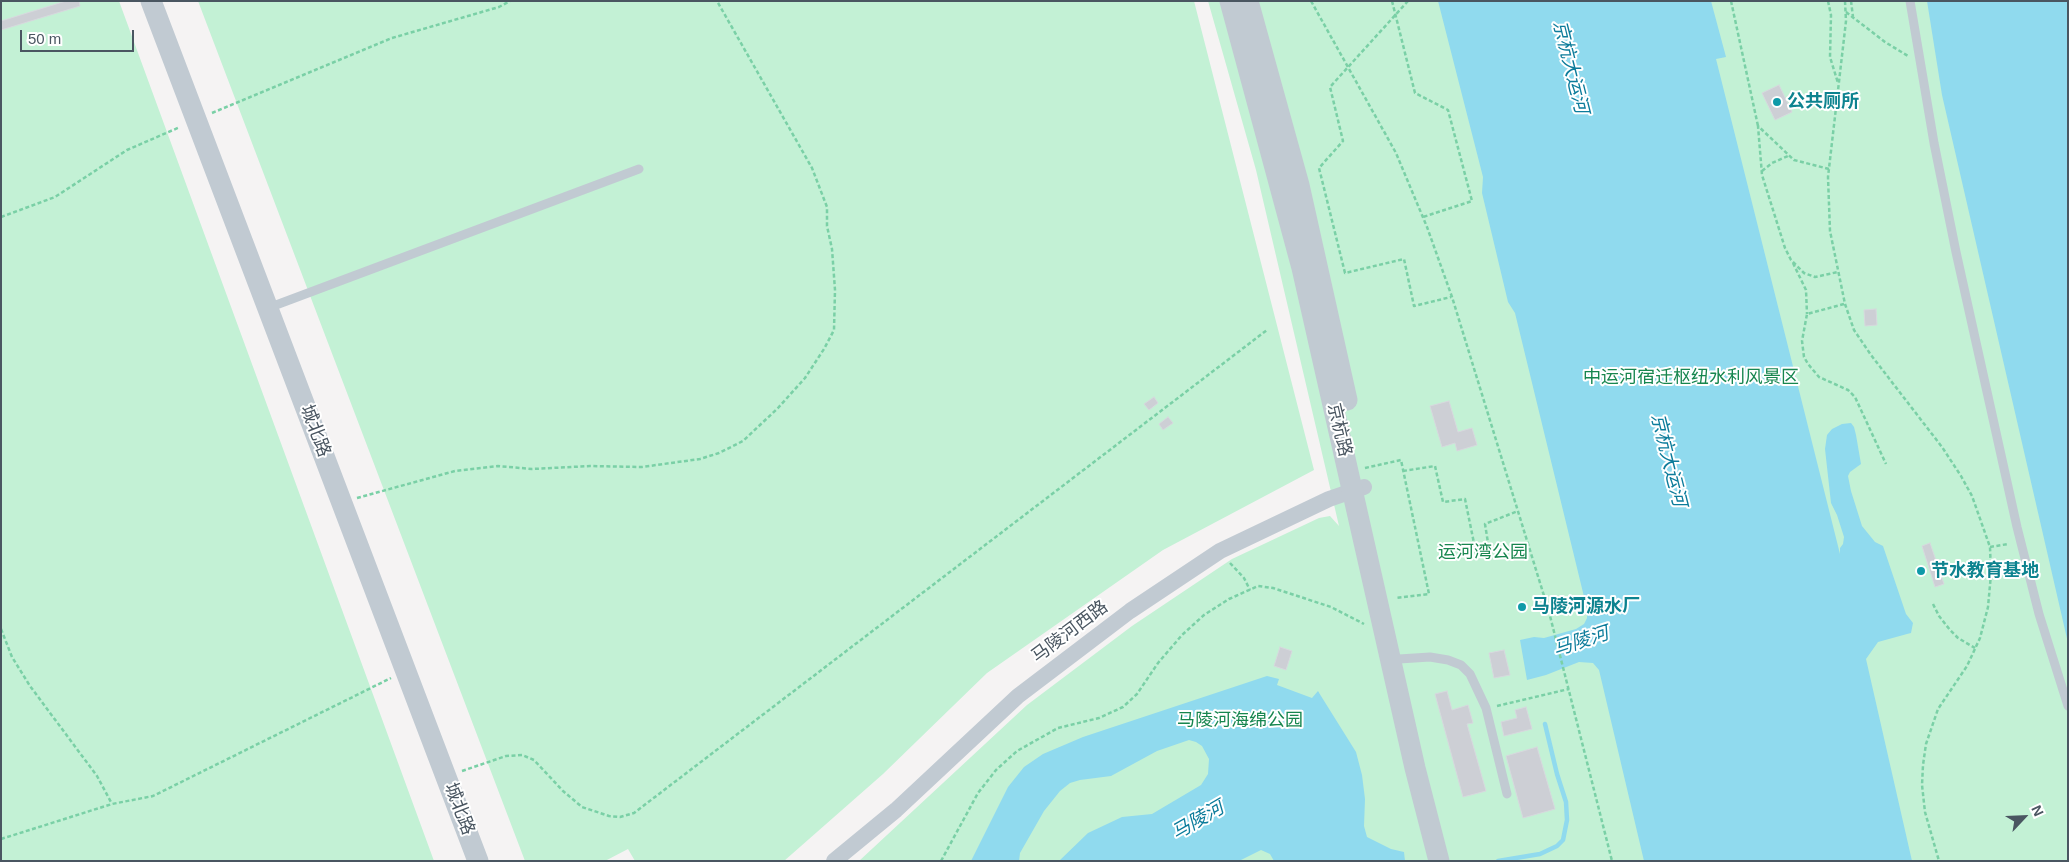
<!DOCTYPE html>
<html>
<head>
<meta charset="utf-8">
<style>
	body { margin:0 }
	#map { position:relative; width:2069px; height:862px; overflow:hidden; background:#f5f3f3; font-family:Arial,sans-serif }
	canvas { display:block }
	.frame { position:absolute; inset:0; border:2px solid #4a5661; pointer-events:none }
	.north { position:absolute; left:1999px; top:792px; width:50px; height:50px; -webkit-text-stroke:4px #fff; paint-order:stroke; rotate:65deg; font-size:14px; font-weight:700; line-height:20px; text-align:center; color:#4a5661 }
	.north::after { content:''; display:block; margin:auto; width:18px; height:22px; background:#4a5661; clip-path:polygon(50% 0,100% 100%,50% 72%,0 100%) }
	.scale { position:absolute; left:20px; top:30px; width:114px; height:22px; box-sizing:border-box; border:2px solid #4a5661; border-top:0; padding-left:6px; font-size:15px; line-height:18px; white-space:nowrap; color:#4a5661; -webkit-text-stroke:4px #fff; paint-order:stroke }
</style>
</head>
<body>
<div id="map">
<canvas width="2069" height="862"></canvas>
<div class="frame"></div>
<div class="north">N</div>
<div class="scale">50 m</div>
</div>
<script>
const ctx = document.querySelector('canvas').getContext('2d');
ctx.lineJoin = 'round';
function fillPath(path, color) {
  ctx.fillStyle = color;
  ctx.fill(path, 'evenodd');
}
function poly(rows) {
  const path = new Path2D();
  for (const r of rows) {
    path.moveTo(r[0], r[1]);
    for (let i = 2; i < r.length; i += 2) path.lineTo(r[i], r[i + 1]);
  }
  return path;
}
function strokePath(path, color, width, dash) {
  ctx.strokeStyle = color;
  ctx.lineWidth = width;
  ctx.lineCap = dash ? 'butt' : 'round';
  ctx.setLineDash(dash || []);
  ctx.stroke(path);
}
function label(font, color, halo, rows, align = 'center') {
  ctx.font = font + ' Arial,"Noto Sans SC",sans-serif';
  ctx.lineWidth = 4;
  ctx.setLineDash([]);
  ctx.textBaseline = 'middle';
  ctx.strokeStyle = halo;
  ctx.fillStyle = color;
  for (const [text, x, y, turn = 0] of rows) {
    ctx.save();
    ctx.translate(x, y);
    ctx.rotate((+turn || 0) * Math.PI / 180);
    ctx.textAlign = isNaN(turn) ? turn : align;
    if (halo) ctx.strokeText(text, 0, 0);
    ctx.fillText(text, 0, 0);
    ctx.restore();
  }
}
const green = poly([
	[1,1,119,1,434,861,1,861],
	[198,1,1194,1,1314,470,1163,550,987,673,883,774,784,861,635,861,628,849,605,861,525,861],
	[1208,1,2068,1,2068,861,859,861,1027,705,1132,626,1232,559,1319,518,1330,516,1339,526,1256,170]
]);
const water = poly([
	[1438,1,1711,1,1726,57,1716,59,1840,554,1840,548,1843,544,1844,537,1837,515,1831,503,1825,449,1827,435,1832,429,1842,424,1851,423,1854,427,1856,435,1861,464,1850,472,1848,476,1851,491,1862,526,1875,542,1883,546,1906,614,1913,623,1911,633,1907,634,1878,642,1866,659,1912,861,1644,861,1599,670,1593,663,1579,662,1546,675,1527,680,1520,640,1534,637,1544,638,1576,629,1584,624,1587,618,1587,609,1515,313,1508,302,1482,193,1483,177],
	[1927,1,2068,1,2068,643,1942,95],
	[1267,676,1279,679,1277,685,1312,698,1318,691,1321,696,1356,752,1362,775,1365,799,1364,826,1367,837,1391,849,1404,852,1405,861,1274,861,1270,854,1261,850,1239,861,1059,861,1088,833,1122,817,1152,814,1201,785,1208,774,1209,759,1202,746,1196,742,1189,740,1157,751,1111,776,1080,780,1070,783,1060,791,1044,811,1020,853,1019,861,971,861,1008,787,1024,767,1043,754,1083,737]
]);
const stream = poly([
	[1498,861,1540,854,1557,846,1563,840,1567,820,1566,802,1557,774,1545,724]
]);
const building = poly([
	[66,1,79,1,80,6,1,30,1,21,66,1],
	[1779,85,1792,112,1775,120,1762,93,1779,85],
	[1876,309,1877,325,1865,326,1864,310,1876,309],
	[1154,397,1158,403,1149,410,1144,404,1154,397],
	[1449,401,1458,432,1472,428,1477,445,1457,451,1455,443,1442,447,1430,406,1449,401],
	[1168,417,1173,423,1163,430,1159,424,1168,417],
	[1930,543,1944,584,1935,587,1922,546,1930,543],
	[1280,647,1292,651,1286,670,1274,666,1280,647],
	[1504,650,1510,675,1494,678,1489,653,1504,650],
	[1447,691,1452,710,1468,705,1473,723,1467,724,1486,791,1463,797,1435,694,1447,691],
	[1526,707,1532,729,1504,736,1501,722,1517,718,1515,710,1526,707],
	[1537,747,1555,809,1523,818,1506,756,1537,747]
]);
const path = poly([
	[1311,1,1396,153,1427,227,1452,297,1549,612,1612,861],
	[1392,1,1415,93,1448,110,1472,201,1423,217],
	[1408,1,1330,87,1343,141,1319,168,1345,273,1404,259,1414,306,1451,297],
	[1731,1,1758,126],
	[1828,1,1831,15,1830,57,1838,83],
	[1845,1,1846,21,1828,177,1830,231,1845,304,1854,330,1871,355,1942,447,1961,476,1972,496,1990,547,1991,574,1988,607,1980,638,1967,666,1938,709,1926,744,1923,765,1922,785,1925,812,1939,861],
	[1851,1,1853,17],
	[1846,12,1885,42,1908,56],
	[212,113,392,38,499,7,510,1],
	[1829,169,1794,160,1758,126,1762,175,1785,248,1791,260,1804,273,1815,277,1838,272],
	[1762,171,1772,163,1788,156],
	[1,217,55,197,127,150,180,127],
	[1793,263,1806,290,1807,314],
	[1844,304,1807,314,1802,341,1804,357,1808,364,1819,377,1848,390,1855,397,1886,464],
	[1365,468,1401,460,1429,594,1396,598],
	[1403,471,1435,466,1443,502,1465,499,1476,553,1489,549,1485,524,1518,511],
	[357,498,455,471,498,466,532,469,590,466,642,467,700,459,719,453,743,441,778,408,805,378,824,349,834,330,835,290,832,249,827,226,827,207,812,168,717,1],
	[1990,547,2008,544],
	[1230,563,1244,578,1250,590],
	[1933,604,1939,616,1950,630,1958,638,1975,648],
	[1,629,12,657,30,686,97,776,112,804],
	[1497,706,1569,689],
	[462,771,506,756,522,755,534,760,563,791,582,807,609,816,620,817,634,813,1267,330],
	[1,839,112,804,153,796,391,678],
	[941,861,978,793,996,770,1017,751,1058,728,1099,718,1123,707,1137,694,1158,663,1182,635,1204,615,1229,599,1258,586,1273,588,1331,607,1364,624]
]);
const service = poly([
	[1910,1,1934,143,1956,252,2017,527,2039,614,2068,706],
	[268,308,639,169],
	[1399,659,1430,657,1448,660,1461,665,1470,674,1486,708,1507,794]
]);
const minor = poly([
	[834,861,896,810,1018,696,1130,611,1220,551,1329,499,1364,487]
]);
const tertiary = poly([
	[151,1,478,861],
	[1230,1,1302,268,1415,768,1439,861],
	[1248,1,1299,185,1347,400]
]);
const markers = [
	[1777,102,5,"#0f9aa8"],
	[1921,571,5,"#0f9aa8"],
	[1522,607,5,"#0f9aa8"]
];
const cultureNames = [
	["公共厕所",1787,102],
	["节水教育基地",1931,571],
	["马陵河源水厂",1532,607]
];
const parkNames = [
	["中运河宿迁枢纽水利风景区",1691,378],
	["运河湾公园",1483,553],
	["马陵河海绵公园",1240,721]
];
const streetNames = [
	["京杭路",1339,430,77],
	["城北路",315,431,69],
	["马陵河西路",1070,632,-37],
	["城北路",459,809,69]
];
const waterNames = [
	["京杭大运河",1570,67,76],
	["京杭大运河",1668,460,76],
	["马陵河",1581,642,-18],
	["马陵河",1198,821,-30]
];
fillPath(green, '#c3f1d5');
fillPath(water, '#90daee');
strokePath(stream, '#90daee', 4.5);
fillPath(building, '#cdcfd5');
strokePath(building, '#d7d9de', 1);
strokePath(path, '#7ad0a6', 2.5, [4, 2.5]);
strokePath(service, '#c1cad2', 9);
strokePath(minor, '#c1cad2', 16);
strokePath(tertiary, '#c1cad2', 21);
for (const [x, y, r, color] of markers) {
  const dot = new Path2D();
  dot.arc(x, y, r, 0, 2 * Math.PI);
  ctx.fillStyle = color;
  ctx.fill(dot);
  strokePath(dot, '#fff', 2);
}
label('bold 18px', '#0d838f', '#fff', cultureNames, 'left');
label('18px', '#17864f', '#fff', parkNames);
label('18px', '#4a5661', '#fff', streetNames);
label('italic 19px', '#0c7c9b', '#fff', waterNames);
</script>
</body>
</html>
